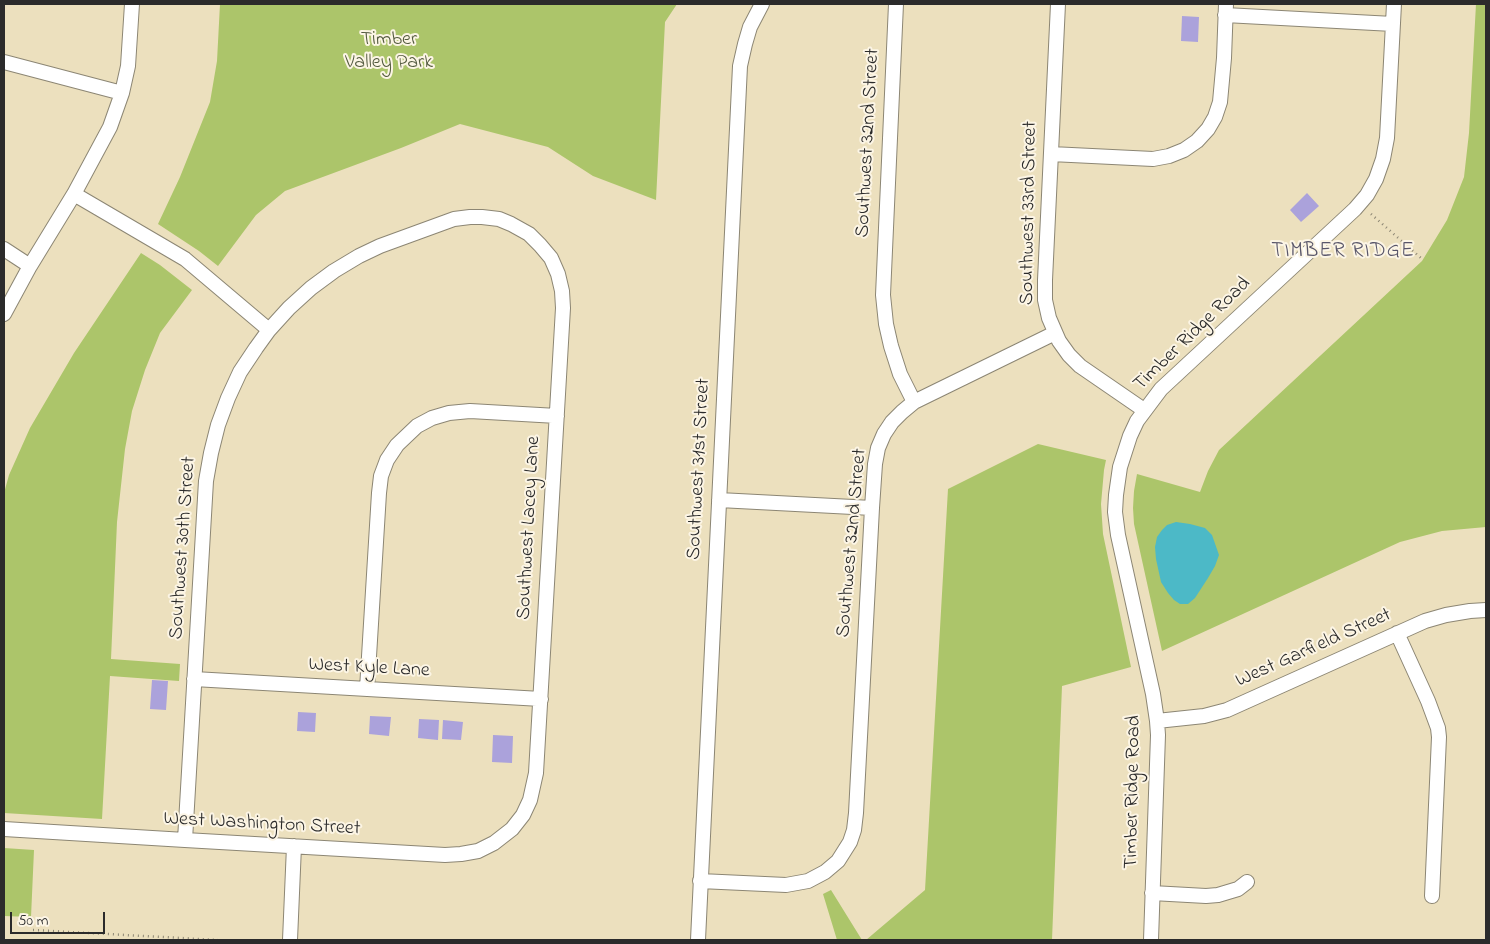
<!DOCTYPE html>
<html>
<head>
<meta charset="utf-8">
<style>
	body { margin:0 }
	#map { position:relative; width:1490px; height:944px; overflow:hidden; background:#ece0be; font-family:"Indie Flower",sans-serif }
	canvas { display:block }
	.frame { position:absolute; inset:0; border:5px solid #2b2b2b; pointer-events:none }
	.scale { position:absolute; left:10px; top:912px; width:95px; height:22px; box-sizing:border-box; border:2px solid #2b2b2b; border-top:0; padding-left:6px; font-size:15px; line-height:18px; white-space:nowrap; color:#2b2b2b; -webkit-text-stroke:4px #fcf5e5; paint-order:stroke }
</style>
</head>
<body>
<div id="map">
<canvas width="1490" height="944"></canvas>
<div class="frame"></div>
<div class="scale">50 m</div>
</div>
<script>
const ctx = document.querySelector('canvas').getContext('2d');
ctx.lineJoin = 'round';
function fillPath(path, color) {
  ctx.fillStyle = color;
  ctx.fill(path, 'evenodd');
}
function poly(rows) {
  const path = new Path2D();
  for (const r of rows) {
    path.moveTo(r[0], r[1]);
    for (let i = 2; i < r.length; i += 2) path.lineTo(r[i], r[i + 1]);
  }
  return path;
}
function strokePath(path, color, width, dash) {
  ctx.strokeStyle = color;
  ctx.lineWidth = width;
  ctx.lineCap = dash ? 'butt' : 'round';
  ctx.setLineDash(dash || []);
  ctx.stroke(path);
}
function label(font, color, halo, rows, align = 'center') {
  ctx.font = font + ' "Indie Flower",sans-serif';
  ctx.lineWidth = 4;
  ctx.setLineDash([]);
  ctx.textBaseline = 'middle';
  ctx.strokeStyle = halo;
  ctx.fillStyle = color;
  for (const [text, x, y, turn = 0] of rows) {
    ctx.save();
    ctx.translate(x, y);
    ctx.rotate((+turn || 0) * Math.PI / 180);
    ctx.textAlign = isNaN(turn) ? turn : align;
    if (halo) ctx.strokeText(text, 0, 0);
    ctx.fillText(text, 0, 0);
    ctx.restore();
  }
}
const green = poly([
	[220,4,677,4,665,22,656,200,593,176,548,147,460,124,401,148,285,191,256,215,218,266,199,251,158,224,180,177,210,102,217,61],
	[1476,4,1486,4,1486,527,1442,531,1400,542,1162,651,1134,524,1133,508,1134,491,1137,474,1200,492,1208,471,1219,450,1422,261,1447,220,1464,177,1469,133],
	[141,253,160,265,192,290,160,333,145,370,132,411,125,449,117,522,111,659,180,664,179,681,110,676,102,819,4,813,4,493,9,475,30,428,74,353],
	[1038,444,1106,460,1104,470,1101,504,1103,534,1131,667,1062,686,1052,940,866,940,925,890,948,489],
	[4,848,34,850,31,917,4,916],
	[831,890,862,940,837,940,823,894]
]);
const water = poly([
	[1176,522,1190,524,1205,528,1212,535,1219,555,1215,566,1208,578,1195,598,1188,604,1180,604,1174,600,1168,593,1161,582,1156,559,1155,547,1157,537,1162,530,1167,525]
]);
const building = poly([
	[1182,16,1199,17,1198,42,1181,41],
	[1307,193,1319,206,1301,222,1290,210],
	[152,680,168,681,166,710,150,709],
	[298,712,316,713,315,732,297,731],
	[370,716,391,717,389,736,369,734],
	[419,719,439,720,438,740,418,738],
	[443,720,463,722,461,740,442,739],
	[493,735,513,736,512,763,492,762]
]);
const path = poly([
	[1371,214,1421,258],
	[33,930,218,940]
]);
const street = poly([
	[1058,4,1045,280,1045,300,1049,318,1059,341,1069,355,1080,366,1144,410],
	[1225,15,1393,24],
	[4,62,122,93],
	[1051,154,1153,159,1169,156,1184,150,1197,141,1208,129,1215,117,1220,102,1224,58,1226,4],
	[74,194,185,259,269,330],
	[4,249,30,266],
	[4,314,30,266,74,194,110,127,122,93,128,66,132,4],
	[914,402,1055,333],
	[719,500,872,508],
	[1397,633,1428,701,1438,728,1439,737,1432,896],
	[194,679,541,699],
	[367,689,379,493,381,476,387,460,397,445,417,426,432,418,449,413,470,411,557,416],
	[1157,721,1204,716,1227,710,1425,621,1446,615,1470,611,1486,610],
	[4,829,185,840,445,855,461,854,478,851,494,843,512,829,523,815,530,800,536,773,563,308,562,291,558,274,551,258,540,245,529,234,511,224,499,219,482,217,470,217,454,219,380,246,359,256,334,271,311,288,289,308,269,330,256,348,240,372,228,398,218,425,211,453,206,481,185,840],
	[700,881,786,885,808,881,825,872,838,861,850,842,854,830,856,813,872,508,875,464,878,448,884,434,892,422,902,412,914,402,900,374,891,346,886,324,883,295,896,4],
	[1152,893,1206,896,1218,895,1238,889,1247,882],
	[290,940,294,846],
	[698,940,740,66,745,44,750,27,762,4],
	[1151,940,1158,735,1157,721,1153,694,1118,535,1115,512,1116,495,1120,467,1130,436,1137,421,1161,389,1355,209,1367,195,1376,179,1383,159,1387,138,1394,4]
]);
const parkNames = [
	["Timber",389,41],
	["Valley Park",389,64]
];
const streetNames = [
	["Southwest 32nd Street",869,143,-87],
	["Southwest 33rd Street",1030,213,-89],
	["Timber Ridge Road",1193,335,-44],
	["Southwest 31st Street",700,469,-87],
	["Southwest Lacey Lane",530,528,-87],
	["Southwest 32nd Street",853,543,-85],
	["Southwest 30th Street",184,548,-86],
	["West Garfield Street",1314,649,-24],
	["West Kyle Lane",369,669,3],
	["Timber Ridge Road",1134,792,-89],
	["West Washington Street",262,825,3]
];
const neighbourhoodNames = [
	["TIMBER RIDGE",1343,253]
];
fillPath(green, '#acc56a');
fillPath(water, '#4cb9c7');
fillPath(building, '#aba2db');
strokePath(street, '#8c8674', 16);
strokePath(path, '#8c8674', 2.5, [1, 4]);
strokePath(street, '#fff', 14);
label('20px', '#52593e', '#fcf5e5', parkNames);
label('20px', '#2b2b2b', '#fcf5e5', streetNames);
ctx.letterSpacing = '1px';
label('21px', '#585569', '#fcf5e5', neighbourhoodNames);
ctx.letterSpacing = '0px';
</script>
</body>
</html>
